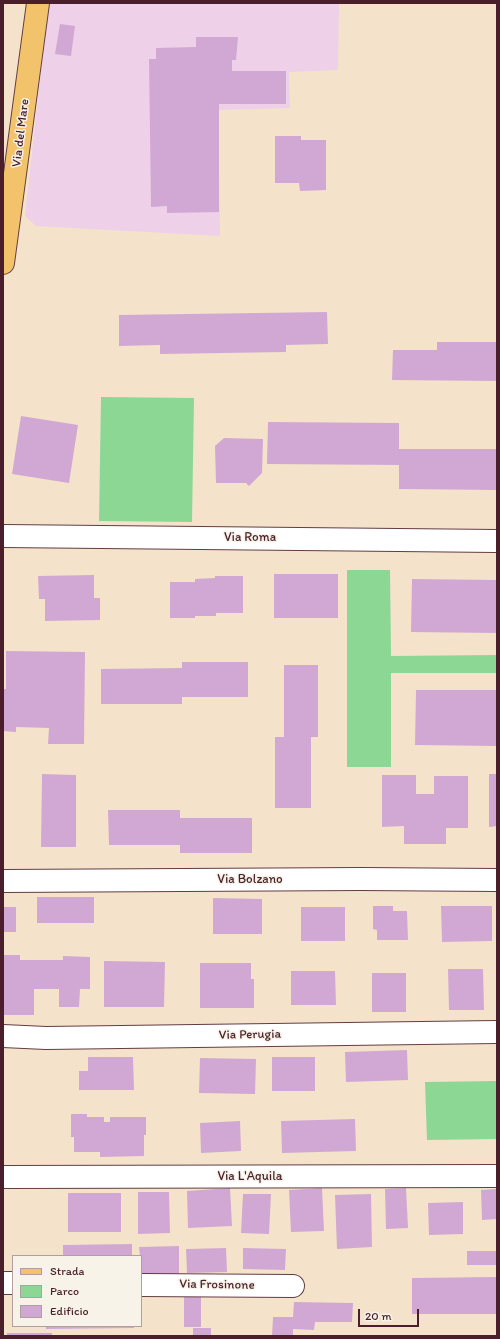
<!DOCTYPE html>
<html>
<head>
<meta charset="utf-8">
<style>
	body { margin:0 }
	#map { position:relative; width:500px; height:1339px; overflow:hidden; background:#f4e3ca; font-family:Itim,sans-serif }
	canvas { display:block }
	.frame { position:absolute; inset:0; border:4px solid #4a1f2b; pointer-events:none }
	.legend { position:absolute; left:12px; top:1255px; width:130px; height:72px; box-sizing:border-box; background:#f7f3e8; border:1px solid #b29e9c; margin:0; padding:5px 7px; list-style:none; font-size:12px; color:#4a1f2b }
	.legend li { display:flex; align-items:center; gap:8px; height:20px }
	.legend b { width:20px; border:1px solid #b29e9c }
	.scale { position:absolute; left:358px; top:1309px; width:61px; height:18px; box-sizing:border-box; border:2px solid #4a1f2b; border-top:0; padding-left:5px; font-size:12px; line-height:14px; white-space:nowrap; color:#4a1f2b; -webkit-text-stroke:3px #f7f3e8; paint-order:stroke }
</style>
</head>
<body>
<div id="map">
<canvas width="500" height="1339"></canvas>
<div class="frame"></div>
<ul class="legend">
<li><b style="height:5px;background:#f2c36a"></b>Strada</li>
<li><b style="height:11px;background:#8cd794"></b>Parco</li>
<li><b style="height:11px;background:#d1a8d3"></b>Edificio</li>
</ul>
<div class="scale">20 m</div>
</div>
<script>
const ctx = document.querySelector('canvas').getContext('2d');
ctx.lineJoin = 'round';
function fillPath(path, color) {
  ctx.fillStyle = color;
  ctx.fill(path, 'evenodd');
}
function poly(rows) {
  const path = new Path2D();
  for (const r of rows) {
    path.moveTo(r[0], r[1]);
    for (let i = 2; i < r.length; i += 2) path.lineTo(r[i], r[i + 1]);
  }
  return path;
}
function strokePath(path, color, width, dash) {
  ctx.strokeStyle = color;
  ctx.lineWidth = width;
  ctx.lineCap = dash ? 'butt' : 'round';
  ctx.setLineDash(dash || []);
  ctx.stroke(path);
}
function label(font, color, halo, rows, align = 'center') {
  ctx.font = font + ' Itim,sans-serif';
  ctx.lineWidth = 3;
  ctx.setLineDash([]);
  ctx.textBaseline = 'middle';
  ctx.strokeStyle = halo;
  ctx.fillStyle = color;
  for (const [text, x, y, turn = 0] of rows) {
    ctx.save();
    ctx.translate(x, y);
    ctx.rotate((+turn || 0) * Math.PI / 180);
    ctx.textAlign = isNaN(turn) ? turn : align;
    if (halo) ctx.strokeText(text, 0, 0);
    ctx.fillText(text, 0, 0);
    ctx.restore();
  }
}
const built = poly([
	[50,3,339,3,338,70,289,72,290,108,218,110,220,236,36,226,25,216,47,14]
]);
const green = poly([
	[101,397,194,398,192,522,99,521],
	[347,570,390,570,391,656,497,655,497,673,391,673,391,767,347,767],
	[497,1081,497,1139,427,1140,425,1082]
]);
const building = poly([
	[60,24,75,26,71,56,55,54],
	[196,37,238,37,236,60,232,60,232,71,286,71,286,104,219,104,219,212,167,213,167,206,151,207,149,59,156,59,156,48,196,47],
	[275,136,301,136,301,140,326,140,326,190,300,191,299,183,275,183],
	[327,312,328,344,286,345,286,352,160,354,160,345,119,346,119,315],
	[437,342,497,342,497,381,392,380,393,350,437,350],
	[21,416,78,425,69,483,12,474],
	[268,422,399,423,399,449,497,449,497,490,399,489,399,465,267,464],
	[224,438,263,439,262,473,249,486,246,483,216,483,215,446],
	[274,574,338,574,338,618,274,618],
	[94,575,94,598,100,598,100,620,45,621,45,599,39,599,38,576],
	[215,576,243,576,243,613,216,613,216,616,195,616,195,618,170,618,170,582,195,582,195,579,215,578],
	[412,579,497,580,497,633,411,632],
	[6,651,85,652,84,744,48,744,49,728,16,727,16,732,3,731,3,689,6,689],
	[182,662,248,662,248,697,182,697,182,704,101,704,101,669,182,668],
	[284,665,318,665,318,737,311,737,311,808,275,808,275,737,284,737],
	[416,690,497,690,497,746,415,745],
	[42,774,76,775,76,847,41,847],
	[489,774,497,774,497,826,489,827],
	[382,775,416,775,416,794,434,794,434,776,468,776,468,828,446,828,446,844,404,844,404,826,382,827],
	[108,810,180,810,180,818,252,818,252,853,180,853,180,845,109,845],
	[37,897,94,897,94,923,37,923],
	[213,898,262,899,262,934,213,934],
	[373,906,393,906,393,911,407,911,408,940,377,940,377,930,373,929],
	[441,906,492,906,492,941,442,942],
	[3,907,16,907,16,932,3,932],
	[301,907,345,907,345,941,301,941],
	[3,955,20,955,20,960,63,960,63,956,90,957,90,989,80,989,79,1007,59,1007,59,989,34,989,34,1015,3,1015],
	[104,961,165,962,164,1007,104,1007],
	[200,963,251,963,251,979,254,979,254,1008,200,1008],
	[448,969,483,969,484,1010,449,1010],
	[291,971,335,971,336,1005,291,1005],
	[372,973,406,973,406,1012,372,1012],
	[407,1050,408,1080,346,1082,345,1052],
	[88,1057,133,1057,134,1090,79,1090,79,1071,88,1071],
	[272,1057,315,1057,315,1091,272,1091],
	[200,1058,256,1059,255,1094,199,1093],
	[71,1114,87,1114,87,1117,104,1117,104,1122,110,1122,110,1117,146,1117,146,1135,144,1135,144,1156,100,1157,100,1152,74,1152,74,1137,71,1137],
	[355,1119,356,1151,282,1153,281,1121],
	[240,1121,241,1151,201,1153,200,1123],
	[230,1188,232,1226,188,1228,187,1191],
	[322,1188,324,1231,291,1232,289,1190],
	[406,1188,408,1228,386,1229,385,1189],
	[497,1189,497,1219,482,1220,481,1190],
	[138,1192,169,1192,170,1233,138,1234],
	[68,1193,121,1193,121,1232,68,1232],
	[243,1194,271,1194,269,1234,241,1233],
	[371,1194,372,1247,337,1249,335,1195],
	[463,1202,463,1234,429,1235,428,1203],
	[132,1244,132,1256,63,1256,63,1245],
	[179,1246,179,1274,141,1275,141,1256,140,1256,139,1247],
	[226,1248,227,1272,187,1273,186,1249],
	[243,1248,286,1249,285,1270,243,1269],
	[467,1251,497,1251,497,1265,467,1265],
	[497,1277,497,1314,412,1314,412,1278],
	[184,1294,201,1294,201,1327,184,1327],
	[294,1302,353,1303,352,1322,315,1322,314,1330,293,1329,293,1336,272,1336,273,1317,293,1317],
	[46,1326,134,1326,134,1328,46,1329],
	[193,1328,211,1328,211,1336,193,1336],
	[7,1333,52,1333,52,1336,7,1336]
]);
const minor = poly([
	[3,536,497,541],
	[3,881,361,879,497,880],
	[3,1036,46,1038,497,1032],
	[3,1177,497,1176],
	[3,1283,13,1283],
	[141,1285,293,1286]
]);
const major = poly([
	[3,263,38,3]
]);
const streetNames = [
	["Via del Mare",21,133,-83],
	["Via Roma",250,538],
	["Via Bolzano",250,880],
	["Via Perugia",250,1035,-1],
	["Via L'Aquila",250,1177],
	["Via Frosinone",217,1285,1]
];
fillPath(built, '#eed0e8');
fillPath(green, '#8cd794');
fillPath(building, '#d1a8d3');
strokePath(minor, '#643c43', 24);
strokePath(major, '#643c43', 24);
strokePath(minor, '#fff', 22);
strokePath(major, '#f2c36a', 22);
label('13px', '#4a1f2b', '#f7f3e8', streetNames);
</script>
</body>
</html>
